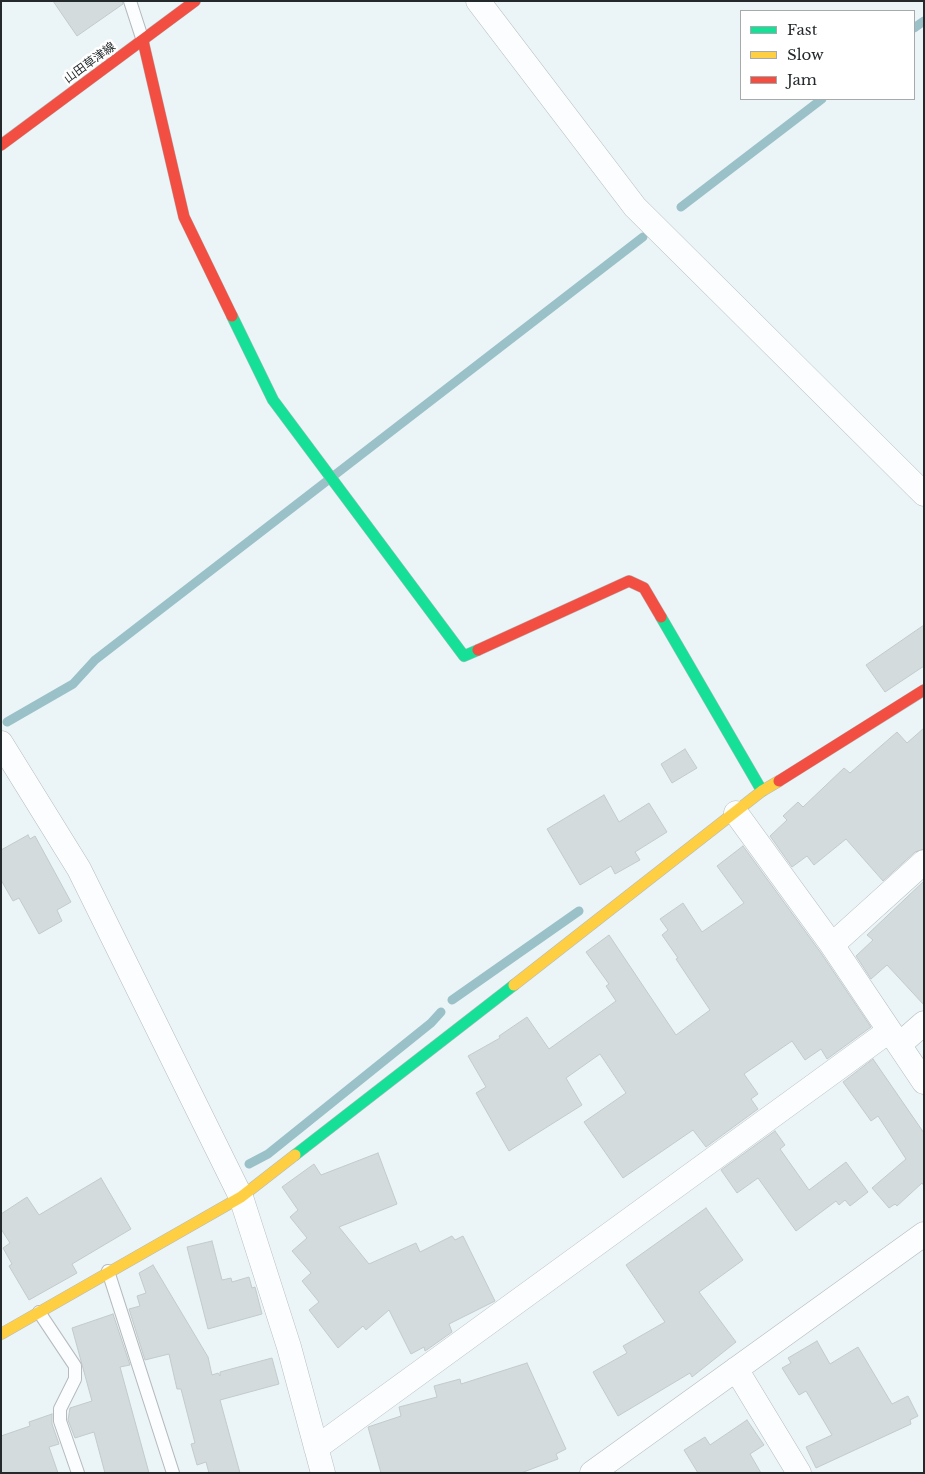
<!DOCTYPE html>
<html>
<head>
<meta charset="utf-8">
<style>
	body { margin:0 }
	#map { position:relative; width:925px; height:1474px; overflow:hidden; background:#ebf4f6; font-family:"Libre Baskerville",serif }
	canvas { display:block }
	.frame { position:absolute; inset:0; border:2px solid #242a2c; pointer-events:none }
	.legend { position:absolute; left:740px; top:10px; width:175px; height:90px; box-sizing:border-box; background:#fff; border:1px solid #a7aaab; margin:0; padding:6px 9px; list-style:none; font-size:15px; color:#242a2c }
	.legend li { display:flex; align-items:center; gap:10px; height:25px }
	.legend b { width:25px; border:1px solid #a7aaab }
</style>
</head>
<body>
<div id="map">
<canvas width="925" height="1474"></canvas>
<div class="frame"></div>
<ul class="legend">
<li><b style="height:6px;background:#16e098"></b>Fast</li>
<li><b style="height:6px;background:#ffcf43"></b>Slow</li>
<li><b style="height:6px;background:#f24e42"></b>Jam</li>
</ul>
</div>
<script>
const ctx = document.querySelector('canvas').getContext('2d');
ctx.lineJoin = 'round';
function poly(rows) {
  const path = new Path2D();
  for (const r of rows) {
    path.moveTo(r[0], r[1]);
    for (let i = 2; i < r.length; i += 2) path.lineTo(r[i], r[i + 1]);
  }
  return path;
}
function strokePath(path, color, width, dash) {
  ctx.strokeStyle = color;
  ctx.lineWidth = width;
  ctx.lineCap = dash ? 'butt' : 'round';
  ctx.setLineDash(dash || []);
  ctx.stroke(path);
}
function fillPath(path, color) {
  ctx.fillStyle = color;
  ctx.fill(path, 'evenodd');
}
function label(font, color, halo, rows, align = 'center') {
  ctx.font = font + ' "Libre Baskerville","Noto Sans JP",serif';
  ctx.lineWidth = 5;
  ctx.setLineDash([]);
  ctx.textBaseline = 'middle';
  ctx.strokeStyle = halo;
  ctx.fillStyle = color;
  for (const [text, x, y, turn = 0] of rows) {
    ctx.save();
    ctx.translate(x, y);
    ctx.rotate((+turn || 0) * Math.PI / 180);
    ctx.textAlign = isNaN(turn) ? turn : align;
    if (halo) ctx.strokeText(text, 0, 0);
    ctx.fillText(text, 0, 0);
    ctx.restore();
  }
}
const stream = poly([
	[914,28,924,21],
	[681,207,822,99],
	[7,722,73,684,95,660,643,237],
	[452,1000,579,911],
	[249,1164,268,1154,431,1023,441,1012]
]);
const building = poly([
	[53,1,122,1,123,4,77,36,53,1],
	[924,625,924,666,885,692,866,665,924,625],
	[924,728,924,849,915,852,883,881,846,839,814,865,807,856,792,867,770,836,787,820,783,816,798,802,803,807,844,768,850,773,897,732,907,743,924,728],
	[685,749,697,768,672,783,661,764,685,749],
	[604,795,619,822,649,803,667,832,635,852,640,860,615,874,611,866,580,885,547,829,604,795],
	[28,835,30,839,35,836,71,902,57,910,62,921,39,934,19,898,13,901,1,880,1,850,28,835],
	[743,846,821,953,871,1027,827,1059,821,1049,805,1060,792,1041,744,1074,758,1094,751,1099,758,1109,706,1147,693,1130,623,1178,584,1122,626,1093,600,1054,566,1078,582,1105,509,1151,476,1093,486,1087,468,1056,500,1038,499,1036,527,1017,549,1049,616,1001,606,986,609,984,586,952,609,935,676,1035,710,1010,676,959,678,958,662,935,668,930,660,919,683,903,702,932,744,903,717,866,743,846],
	[924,881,924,1005,887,965,871,979,856,956,873,940,867,935,924,881],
	[873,1059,924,1133,924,1186,922,1183,897,1206,895,1204,889,1208,872,1188,906,1159,878,1116,871,1121,843,1082,873,1059],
	[775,1131,785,1145,780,1149,809,1190,846,1162,868,1192,850,1206,845,1200,839,1205,836,1201,796,1231,758,1178,737,1193,721,1170,775,1131],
	[378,1153,397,1204,339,1227,369,1264,416,1243,420,1252,452,1236,455,1240,463,1236,495,1301,449,1324,452,1332,428,1349,425,1351,424,1347,411,1354,389,1310,366,1330,363,1326,338,1348,309,1310,319,1302,302,1281,311,1273,292,1251,307,1238,290,1217,298,1210,282,1187,314,1164,321,1175,378,1153],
	[101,1178,131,1229,72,1264,77,1273,29,1300,9,1266,12,1264,3,1248,10,1243,1,1229,1,1214,27,1197,39,1215,101,1178],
	[706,1208,743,1260,699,1292,736,1342,692,1377,690,1373,618,1416,593,1372,627,1353,623,1346,665,1322,626,1265,706,1208],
	[212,1241,222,1280,231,1278,232,1282,249,1277,252,1288,255,1287,262,1314,208,1329,187,1247,212,1241],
	[153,1265,208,1357,212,1375,218,1373,220,1376,220,1372,272,1358,279,1384,220,1400,240,1473,209,1473,206,1462,197,1465,191,1444,195,1443,181,1389,177,1389,169,1354,145,1360,129,1309,140,1306,137,1296,146,1293,139,1273,153,1265],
	[113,1314,130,1365,120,1367,149,1473,105,1473,94,1432,75,1438,68,1420,70,1408,92,1401,72,1328,113,1314],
	[817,1341,830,1364,858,1347,892,1404,908,1396,918,1416,910,1420,911,1424,816,1468,806,1447,832,1435,806,1391,799,1395,782,1368,791,1363,788,1358,817,1341],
	[527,1363,566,1449,556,1454,558,1459,521,1473,381,1473,368,1427,401,1416,399,1407,437,1397,434,1386,460,1379,461,1384,527,1363],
	[52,1414,52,1424,59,1444,49,1447,58,1473,1,1473,1,1436,30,1426,29,1422,52,1414],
	[747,1420,764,1445,750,1454,761,1473,698,1473,684,1450,705,1437,710,1445,747,1420]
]);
const lane = poly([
	[130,1,143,41],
	[108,1271,173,1473],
	[39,1312,75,1366,75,1379,60,1409,60,1421,78,1473]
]);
const street = poly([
	[478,1,635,207,924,494],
	[1,743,79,869,241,1197,289,1347,323,1473],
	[736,813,832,945,924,1082],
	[832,945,924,862],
	[899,1045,924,1023],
	[736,1369,799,1473],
	[316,1448,889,1031],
	[592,1473,924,1234]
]);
const fast = poly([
	[232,316,273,400,464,656,478,650],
	[661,617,762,791],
	[295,1155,514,985]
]);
const slow = poly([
	[514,985,762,791,779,781],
	[1,1334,241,1197,295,1155]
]);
const jam = poly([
	[143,41,184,217,232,316],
	[1,145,195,1],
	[478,650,629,581,644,588,661,617],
	[779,781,924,690]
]);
const streetNames = [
	["山田草津線",90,63,-36]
];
strokePath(stream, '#9ac0c8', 9);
fillPath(building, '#d4dbdc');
strokePath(building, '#c3cacc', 1);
strokePath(lane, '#b5bbbd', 14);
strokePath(street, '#b5bbbd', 25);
strokePath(fast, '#b5bbbd', 12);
strokePath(slow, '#b5bbbd', 12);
strokePath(jam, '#b5bbbd', 12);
strokePath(lane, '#fcfdfe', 12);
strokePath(street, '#fcfdfe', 24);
strokePath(fast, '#16e098', 11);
strokePath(slow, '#ffcf43', 11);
strokePath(jam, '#f24e42', 11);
label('12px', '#242a2c', '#fff', streetNames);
</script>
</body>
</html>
